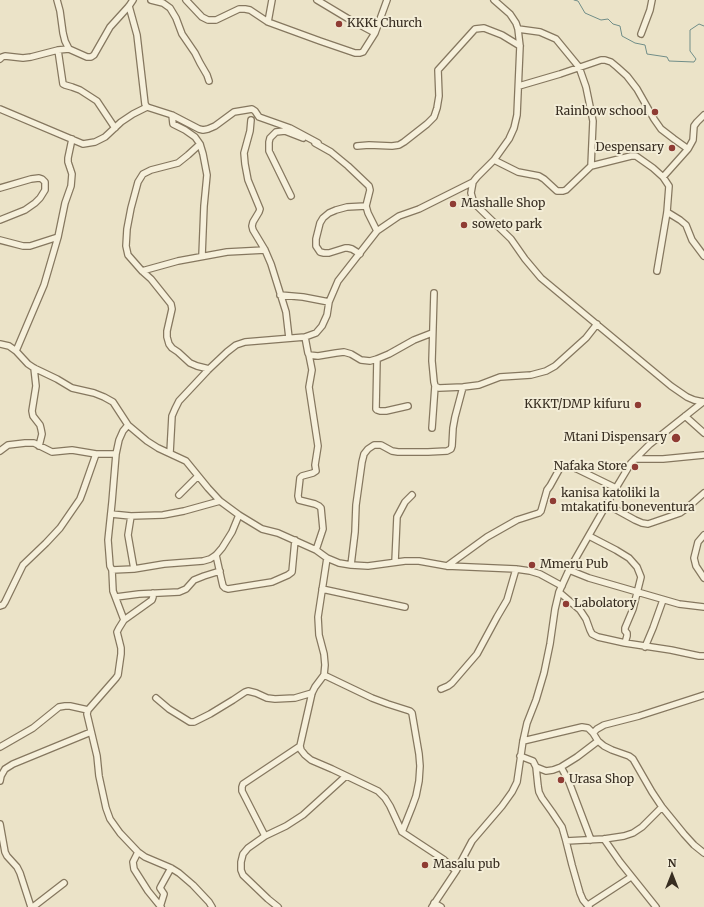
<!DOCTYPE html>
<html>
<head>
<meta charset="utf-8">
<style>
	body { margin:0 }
	#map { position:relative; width:704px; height:907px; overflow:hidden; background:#ebe3c8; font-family:Merriweather,serif }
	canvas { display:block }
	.north { position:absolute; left:652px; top:855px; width:40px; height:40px; -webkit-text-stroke:3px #f3edd7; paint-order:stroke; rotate:0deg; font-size:11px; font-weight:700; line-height:16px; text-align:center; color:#372d21 }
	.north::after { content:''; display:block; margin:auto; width:14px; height:18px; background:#372d21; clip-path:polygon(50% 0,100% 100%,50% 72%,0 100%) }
</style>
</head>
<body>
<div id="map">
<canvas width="704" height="907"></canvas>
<div class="north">N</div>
</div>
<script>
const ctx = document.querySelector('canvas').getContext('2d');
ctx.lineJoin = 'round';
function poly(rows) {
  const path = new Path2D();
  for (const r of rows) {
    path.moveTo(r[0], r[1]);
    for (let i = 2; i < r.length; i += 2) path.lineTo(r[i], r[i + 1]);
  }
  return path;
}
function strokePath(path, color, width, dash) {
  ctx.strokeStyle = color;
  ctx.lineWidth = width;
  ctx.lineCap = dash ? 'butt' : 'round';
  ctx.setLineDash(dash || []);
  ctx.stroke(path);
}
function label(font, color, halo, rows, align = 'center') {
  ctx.font = font + ' Merriweather,serif';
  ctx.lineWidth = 4;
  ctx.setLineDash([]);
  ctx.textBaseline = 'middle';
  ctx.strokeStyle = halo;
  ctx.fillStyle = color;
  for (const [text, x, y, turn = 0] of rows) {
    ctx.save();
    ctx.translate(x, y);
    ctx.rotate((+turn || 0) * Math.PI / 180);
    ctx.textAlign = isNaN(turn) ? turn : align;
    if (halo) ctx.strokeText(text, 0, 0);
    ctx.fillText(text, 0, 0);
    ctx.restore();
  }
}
const stream = poly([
	[574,0,578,1,585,13,601,20,608,19,613,24,620,26,622,36,635,43,645,45,647,54,667,57,669,61,694,62,696,59,690,51,690,30,699,24,704,26]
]);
const minor = poly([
	[57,0,60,11,63,33,65,41,69,49],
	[151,0,163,3,170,8,176,18,182,34,195,53,200,63,207,75,209,81],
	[186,0,202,17,208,20,216,20,239,9,245,9,250,10,268,22,320,41,355,53,360,53,363,52,375,33,387,0],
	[317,0,347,18,375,33],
	[494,0,510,14,516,23,518,29,520,46,517,115,514,128,509,139,494,160,477,177,473,182,471,193,473,200,477,206,511,239,525,259,541,278,671,386,687,397,694,400,704,402],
	[129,6,137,35,145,104,147,107,172,115,199,129,203,130,208,129,215,126,234,112,252,109,255,111,259,117,290,128,318,143],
	[268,22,272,0],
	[518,29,540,32,556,39,579,67,586,87,593,121,591,166],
	[641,34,650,10,652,0],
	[58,50,63,84,65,85,72,87,80,90,97,101,115,128],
	[0,59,2,57,5,56,23,58,31,57,58,50,69,49,87,57,91,57,94,55,110,27,129,6,133,0],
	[519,86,560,74,601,60,605,60,611,62,617,67,627,76,637,89,654,119,661,129,674,139,688,149],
	[0,109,83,144,95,142,105,137,121,122,133,114,147,107],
	[172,115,173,124,185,130,195,137,200,144,203,154,207,175,204,206,202,256],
	[251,120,250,131,244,153,245,164,248,180,260,209,259,212,253,222,252,226,253,230,265,250,271,264,286,312,289,338],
	[315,143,331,152,348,166,369,186,370,190,366,206,368,213,377,231],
	[200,144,188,155,178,163,151,170,143,174,138,182,131,208,127,229,126,246,128,255,142,271,151,279,171,304,172,309,167,331,167,337,169,344,172,348,178,352,190,363,197,366,209,369],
	[357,146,369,145,392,146,399,145,404,142,427,124,434,117,437,108,439,96,438,70,475,29,484,28,502,35,520,46],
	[494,160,518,172,539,176,544,179,557,191,563,191,566,190,591,166,631,156,636,156,653,168,663,177,669,186,667,212,657,271],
	[663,177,688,149,693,140,694,126,697,122,704,115],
	[0,188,31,179,39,178,42,179,45,182,45,190,40,198,35,203,25,210,0,220],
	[291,196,269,151,269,142,270,138,276,132,285,131,303,138],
	[667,212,680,220,686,225,692,240,704,256],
	[0,240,23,246,30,246,58,237],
	[360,254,352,249,348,248,345,248,329,253,324,253,320,252,316,246,316,239,320,223,323,218,329,213,336,210,347,207,366,206],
	[142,271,178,261,227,252,265,250],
	[434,293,432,361,434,382,435,386,439,388,463,387,479,385,500,377,531,375,546,371,555,366,586,338,597,324],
	[280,295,303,297,329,302],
	[305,337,308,353,309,355,318,356,336,353,344,352,351,354,361,360,370,361,377,359,389,354,414,340,432,333],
	[0,344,9,346,16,351,28,364,34,368,57,379,72,388,94,393,104,397,113,402,128,425,147,441,158,448,186,461,208,488,220,501,239,515,262,529,278,533,316,550,327,558,339,563,351,565,368,566,405,561,419,561,447,566,516,569,530,571,540,574,562,586],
	[16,351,44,285,58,237,65,203,71,186,72,174,68,162,68,158,72,139],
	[309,355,312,370,309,387,318,446,315,465,316,471,313,473,302,476,300,478,298,496,299,500,315,504,319,506,321,508,323,529,316,550],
	[377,359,376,409,377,410,380,411,386,411,408,406],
	[34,368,36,386,32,411,33,416,40,425,41,429,42,434,39,446],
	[685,416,704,433],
	[128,425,123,431,119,440,116,454,112,502,108,540,110,566,112,570,134,569,164,564,203,561,210,559,216,555,222,548,232,532,239,515],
	[432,428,435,386],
	[0,451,8,445,25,443,34,443,52,452,72,450,96,454,116,454],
	[170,453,172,416,175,409,179,401,209,369,227,352,236,345,245,342,305,337,316,333,322,326,327,315,329,302,338,281,377,231,399,216,419,209,473,182],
	[635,459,663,459,704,455],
	[179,495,198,476],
	[606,504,635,520,642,523,648,524,654,522,680,513,687,508,704,493],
	[111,514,131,516,163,515,184,511,220,501],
	[131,516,128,535,134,569],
	[704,535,698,542,694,558,696,566,704,578],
	[589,536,616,550,629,558,637,567,641,577,633,609,625,628,625,631,627,633,627,636,625,643],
	[216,555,222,582,223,586,225,588,228,589,272,582,288,575,292,572,295,540],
	[327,558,318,617,319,635,324,654,325,665,324,675,315,687,312,693,302,737,300,746,301,750,305,755,311,760,332,769,378,791,385,798,390,806,402,832,443,859,456,871],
	[395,562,397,517,405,502,412,495],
	[351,565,355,532,356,505,362,462,364,454,368,449,374,445,381,445,392,451,398,452,428,452,447,451,451,449,452,446,453,428,455,417,463,387],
	[447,566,487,537,517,520,539,513,541,511,547,490,550,486,560,468,563,466,569,466,577,469,616,488],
	[112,570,113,591,124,620],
	[569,570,589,578,679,604,704,607],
	[322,589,405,607],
	[559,592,580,610,586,619,590,630,592,634,598,637,625,643,671,650,699,656,704,656],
	[153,593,153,597,152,600,124,620,119,628,117,632,121,648,121,654,118,675,116,678,88,710,87,714,97,756,99,776,106,808,110,819,120,833,138,852,145,857,171,868,179,873,193,885,209,902,212,907],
	[116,597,139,594,179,592,186,589,194,580,204,576,220,571],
	[0,606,3,605,5,602,23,565,46,543,60,528,80,499,83,491,96,454],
	[645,647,653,628,663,600],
	[324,675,372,698,388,704,410,711,412,713,419,754,420,766,419,781,416,796,412,807,402,832],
	[441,689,448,686,452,683,477,654,497,617,507,600,516,569],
	[156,698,169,709,190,722,194,722,210,714,233,700,245,692,248,691,256,693,267,698,275,699,295,698,312,693],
	[593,733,597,729,604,725,639,716,704,695],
	[523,741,582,727,588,728,593,733,598,741,604,746,612,750,629,756,633,759,652,792,662,807,684,834,694,845,704,853],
	[0,747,33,728,59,707,65,706,70,706,88,710],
	[520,756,533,761,536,767,538,786,539,792,542,798,552,812,562,827,566,841,572,865,580,893,583,900,589,907],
	[536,767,546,771,553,770,561,767,577,757,598,741],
	[561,767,569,782,591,840],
	[0,781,1,776,5,769,13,764,91,732],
	[0,824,5,852,7,856,17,867,20,873,31,907],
	[265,836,242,791,242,787,243,784,300,746],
	[604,839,620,862,656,907],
	[566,841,604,839,624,836,633,833,642,827,662,807],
	[138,852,133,862,134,869,148,891,161,907],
	[434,903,441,907],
	[588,905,631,877],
	[33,907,64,883],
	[160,907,164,894,160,888,161,886,171,868],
	[278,907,268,899,243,875,241,870,241,862,243,854,248,848,265,836,286,826,303,815,346,776],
	[432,907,456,871,472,841,502,806,512,792,517,782,523,741,527,723,536,700,544,673,550,644,555,609,559,592,569,570,616,488,631,463,650,444,703,402]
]);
const markers = [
	[339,24,4,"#8f3c34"],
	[655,112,4,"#8f3c34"],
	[672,148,4,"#8f3c34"],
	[453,204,4,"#8f3c34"],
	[464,225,4,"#8f3c34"],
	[638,405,4,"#8f3c34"],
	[676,438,5,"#8f3c34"],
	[635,467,4,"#8f3c34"],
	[553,501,4,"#8f3c34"],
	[532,565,4,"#8f3c34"],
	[566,604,4,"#8f3c34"],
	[561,780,4,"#8f3c34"],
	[425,865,4,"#8f3c34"]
];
const poiNames = [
	["KKKt Church",347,24],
	["Rainbow school",647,112,"right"],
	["Despensary",664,148,"right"],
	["Mashalle Shop",461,204],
	["soweto park",472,225],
	["KKKT/DMP kifuru",630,405,"right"],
	["Mtani Dispensary",667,438,"right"],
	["Nafaka Store",627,467,"right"],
	["kanisa katoliki la",561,494],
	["mtakatifu boneventura",561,508],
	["Mmeru Pub",540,565],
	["Labolatory",574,604],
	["Urasa Shop",569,780],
	["Masalu pub",433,865]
];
strokePath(stream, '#708d88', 1);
strokePath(minor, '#85775f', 8);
strokePath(minor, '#f6f0db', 5.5);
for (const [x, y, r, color] of markers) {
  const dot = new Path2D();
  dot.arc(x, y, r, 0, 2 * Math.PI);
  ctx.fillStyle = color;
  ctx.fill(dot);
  strokePath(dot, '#f3edd7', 1.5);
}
label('12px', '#372d21', '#f3edd7', poiNames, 'left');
</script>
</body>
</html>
